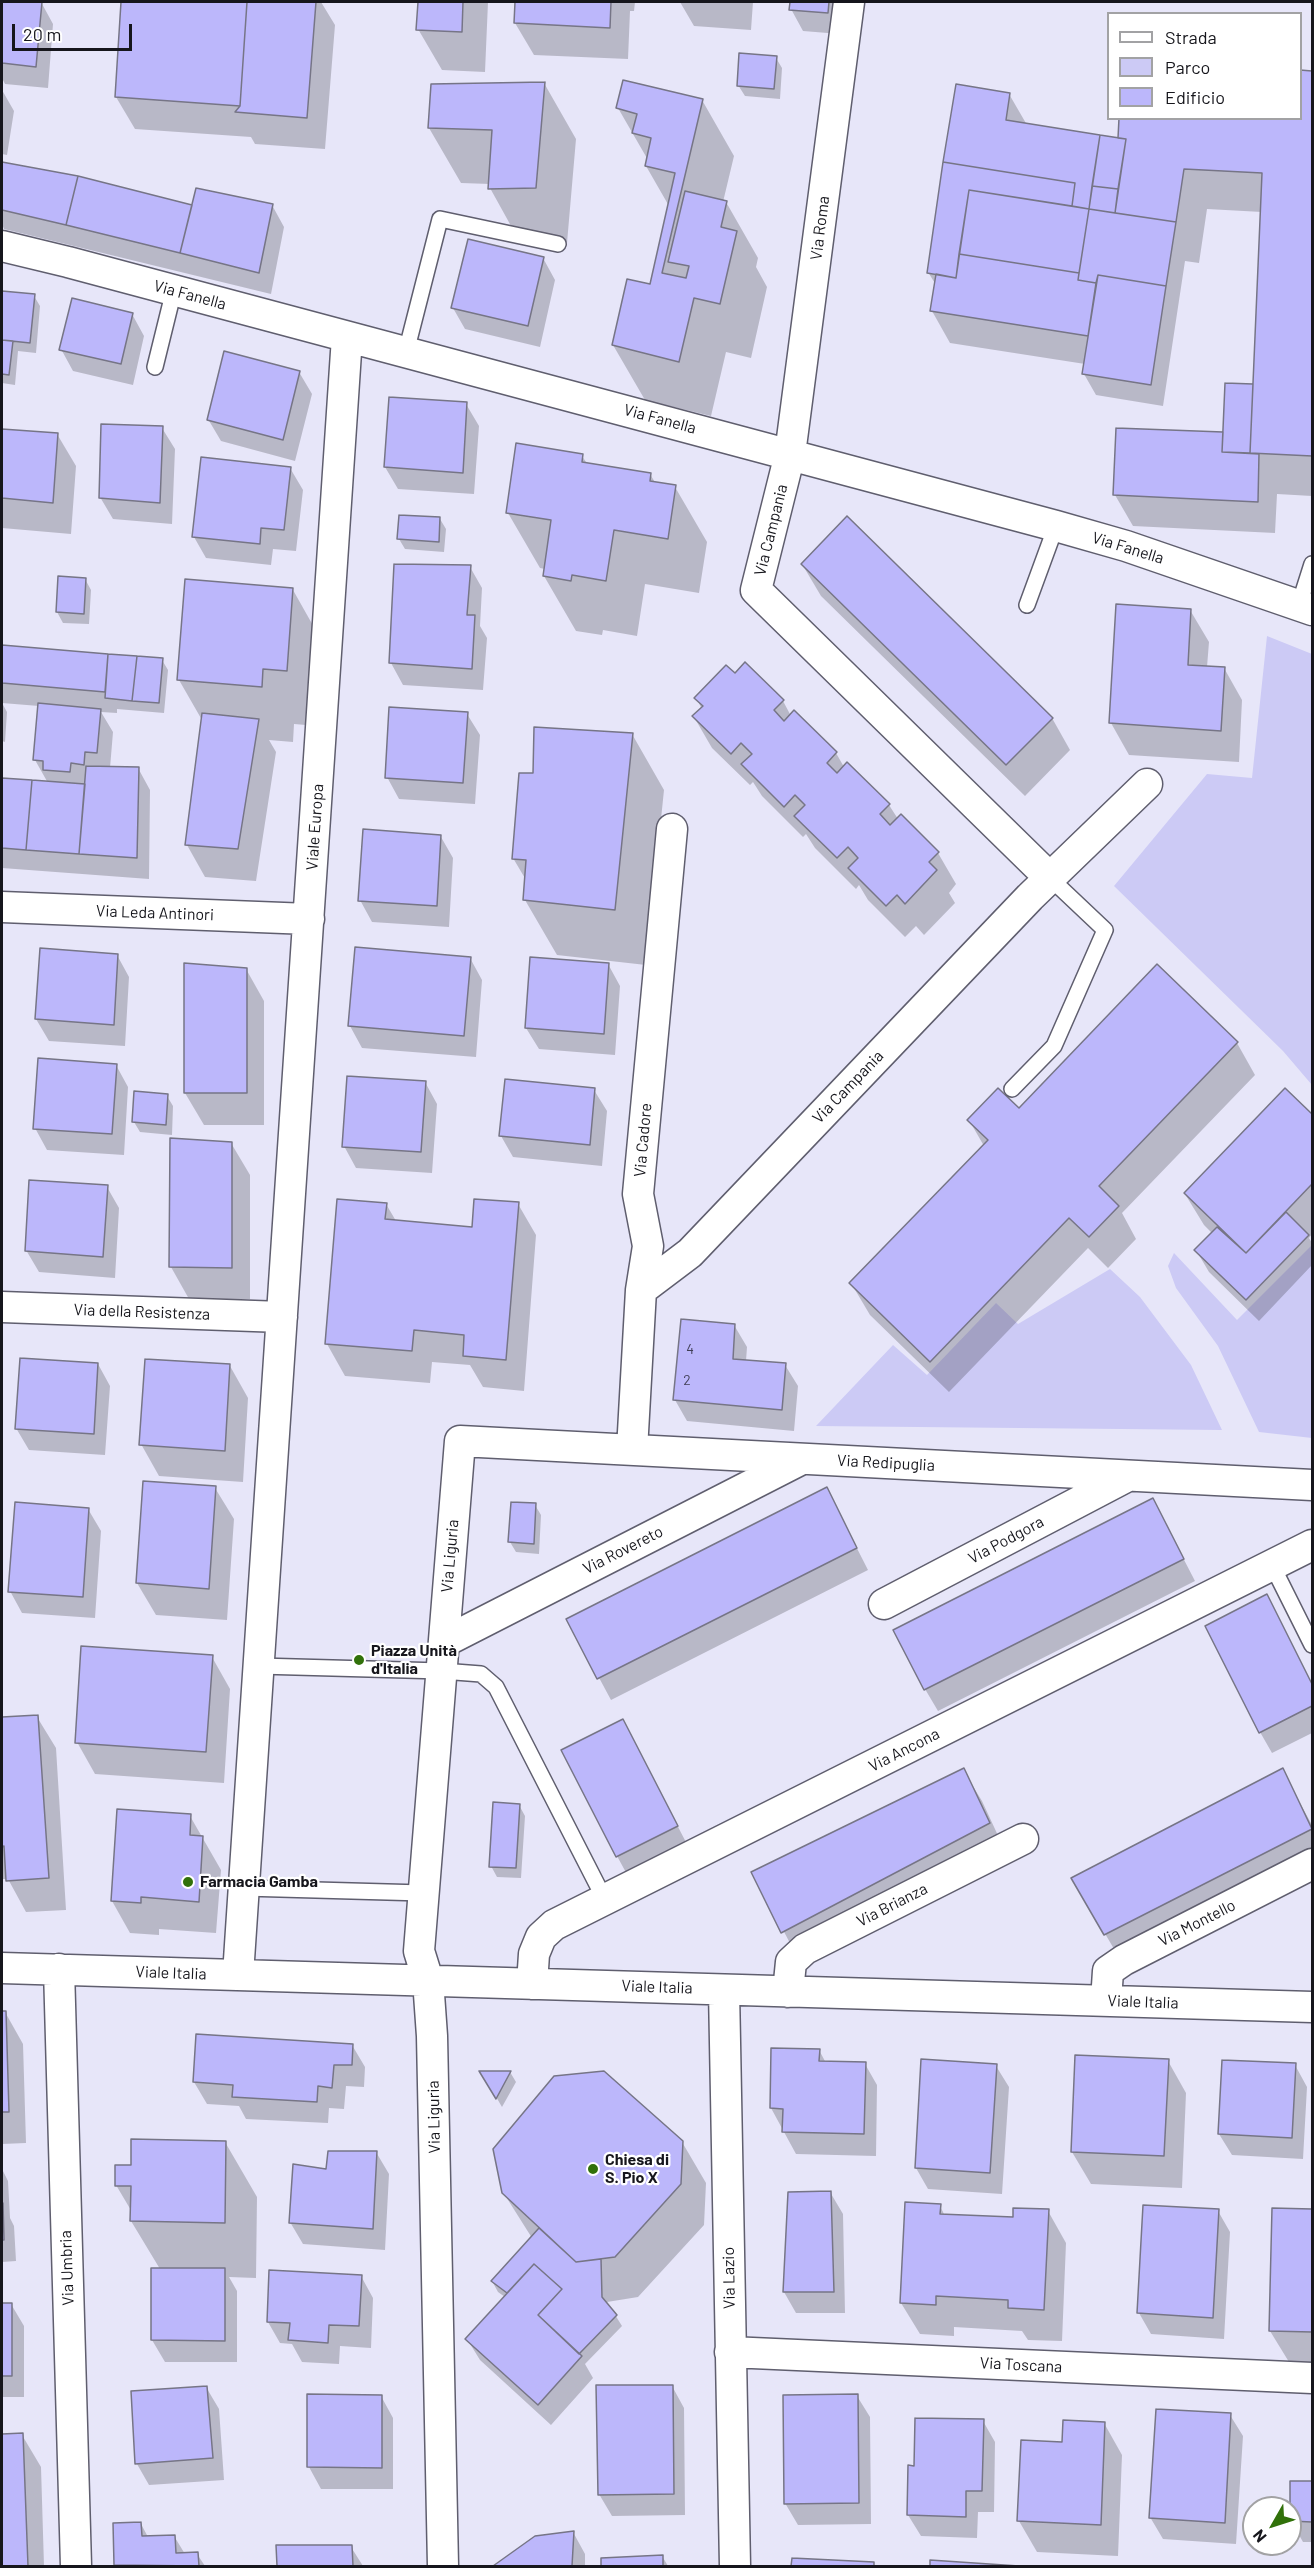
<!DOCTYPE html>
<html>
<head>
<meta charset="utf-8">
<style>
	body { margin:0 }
	#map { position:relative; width:1314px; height:2568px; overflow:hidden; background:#e7e6f9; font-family:Barlow,sans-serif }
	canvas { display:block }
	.frame { position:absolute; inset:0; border:3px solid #16161c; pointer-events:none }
	.legend { position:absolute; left:1107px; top:12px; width:195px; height:108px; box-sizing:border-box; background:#fff; border:2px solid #a2a2a4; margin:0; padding:8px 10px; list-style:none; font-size:18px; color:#16161c }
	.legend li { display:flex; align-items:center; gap:12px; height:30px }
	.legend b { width:30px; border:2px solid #a2a2a4 }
	.north { position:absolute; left:1242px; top:2496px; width:60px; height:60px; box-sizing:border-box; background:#fff; border:2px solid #a2a2a4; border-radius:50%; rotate:231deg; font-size:16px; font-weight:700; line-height:24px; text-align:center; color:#16161c }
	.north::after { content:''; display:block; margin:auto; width:21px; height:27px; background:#31710a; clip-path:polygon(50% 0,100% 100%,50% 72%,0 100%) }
	.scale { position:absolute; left:12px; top:24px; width:120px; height:27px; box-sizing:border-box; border:3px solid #16161c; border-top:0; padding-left:8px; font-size:18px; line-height:21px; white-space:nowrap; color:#16161c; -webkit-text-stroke:4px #fff; paint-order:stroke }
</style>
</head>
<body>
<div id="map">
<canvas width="1314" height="2568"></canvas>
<div class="frame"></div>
<ul class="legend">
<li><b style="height:8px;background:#fff"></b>Strada</li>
<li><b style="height:16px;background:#cccaf5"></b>Parco</li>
<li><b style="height:16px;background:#bcb7fb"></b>Edificio</li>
</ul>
<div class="north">N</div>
<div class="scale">20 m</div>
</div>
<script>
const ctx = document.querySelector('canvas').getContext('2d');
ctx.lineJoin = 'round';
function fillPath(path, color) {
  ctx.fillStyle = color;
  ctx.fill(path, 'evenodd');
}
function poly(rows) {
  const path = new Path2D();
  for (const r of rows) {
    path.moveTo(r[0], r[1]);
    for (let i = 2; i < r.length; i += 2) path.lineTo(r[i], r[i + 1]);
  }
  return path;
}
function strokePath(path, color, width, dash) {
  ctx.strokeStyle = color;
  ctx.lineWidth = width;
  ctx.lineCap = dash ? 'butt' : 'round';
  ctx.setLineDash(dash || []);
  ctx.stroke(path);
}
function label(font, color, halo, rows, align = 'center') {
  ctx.font = font + ' Barlow,sans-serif';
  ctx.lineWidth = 4.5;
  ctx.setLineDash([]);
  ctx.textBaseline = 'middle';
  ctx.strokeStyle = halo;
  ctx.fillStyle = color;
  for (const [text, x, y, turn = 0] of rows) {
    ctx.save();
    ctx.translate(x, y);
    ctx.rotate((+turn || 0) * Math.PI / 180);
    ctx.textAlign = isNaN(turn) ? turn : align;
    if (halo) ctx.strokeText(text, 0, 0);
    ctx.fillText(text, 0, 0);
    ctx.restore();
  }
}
const green = poly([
	[1267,636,1312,654,1312,1085,1283,1051,1114,886,1207,774,1252,778],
	[1312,1245,1312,1438,1259,1432,1218,1346,1176,1288,1168,1266,1174,1253,1237,1320],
	[1110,1269,1140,1297,1191,1365,1222,1430,816,1426,893,1345,927,1375,996,1303,1018,1324]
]);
const shadow = poly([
	[2,2,41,2,53,24,48,88,5,84,2,78],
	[122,2,321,2,335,25,325,149,255,144,251,137,135,129,116,97],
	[419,2,488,2,485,72,442,70,418,29],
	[516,2,635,2,634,11,630,11,628,59,534,55,515,23],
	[680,2,753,2,751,30,694,26],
	[791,2,842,2,840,34,803,31,791,9],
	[776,58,782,68,780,99,745,96,738,85],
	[1300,72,1312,72,1312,496,1277,494,1275,533,1133,526,1115,495,1224,434,1254,390,1262,212,1207,209,1199,263,1185,261,1163,406,1096,395,1084,374,1085,364,950,343,932,311,936,285,928,272,1009,94,1027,125,1119,139,1300,118],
	[544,83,576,139,567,243,521,244,490,188,490,184,461,183,429,128],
	[2,90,14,111,7,155,2,154],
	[702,100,734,156,723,202,726,202,758,258,756,267,767,287,751,358,726,352,711,416,645,400,613,345,651,286,669,206,646,166,648,160,618,108],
	[2,164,193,207,272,205,284,227,271,294,4,229,2,224],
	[543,258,555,280,540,347,465,329,453,308],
	[2,293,34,296,40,306,36,353,18,351,15,385,2,383],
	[132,314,144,336,133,385,73,371,61,349],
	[299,372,312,394,295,461,221,441,208,419],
	[390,398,466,404,479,426,474,494,398,489,385,467],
	[162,428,175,449,172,524,113,519,100,497],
	[2,430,57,434,76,466,71,534,2,528],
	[582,456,588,465,650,474,656,484,675,487,707,542,699,593,645,584,637,636,603,630,602,635,576,631,544,576,545,569,540,568,508,513],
	[290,468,303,490,296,551,273,549,271,565,206,558,194,537],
	[440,519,446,529,444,552,405,549,399,539],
	[802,564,1052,718,1070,750,1025,796,821,596],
	[470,567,482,588,480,626,487,638,483,690,403,685,391,663],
	[85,579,91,590,89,624,63,623,57,612],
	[293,590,324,645,318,726,294,724,293,742,269,740,276,752,256,881,205,877,187,845,202,720,179,680],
	[1190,610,1209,642,1207,667,1224,668,1242,700,1239,762,1129,755,1111,723],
	[2,646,162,660,168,670,164,713,117,709,117,713,101,712,113,732,110,768,138,768,150,790,149,879,2,868,2,780,48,783,35,760,39,706,2,703,7,712,5,742,2,741],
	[735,675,783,701,791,716,794,713,836,753,844,767,889,805,898,819,938,853,956,884,949,893,955,903,924,935,916,926,905,937,868,900,859,885,856,889,815,848,806,834,803,837,762,796,753,782,750,785,712,748,694,717,702,709,696,698],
	[467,714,480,735,475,804,399,799,387,777],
	[632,734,664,790,646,965,557,955,525,900,526,880,513,858,535,775],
	[441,837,453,858,449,927,372,922,360,900],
	[117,955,129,977,125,1046,49,1041,36,1019],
	[470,958,482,980,476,1057,362,1048,350,1026],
	[608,964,620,986,615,1055,539,1049,526,1028],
	[186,965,246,969,264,1001,264,1125,204,1125,185,1093],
	[1237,1043,1255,1075,1122,1213,1136,1239,1108,1268,1088,1248,949,1392,870,1315,851,1283,984,1146,969,1120,1019,1110],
	[116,1065,128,1087,124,1155,47,1150,35,1128],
	[425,1082,437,1104,432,1173,356,1168,344,1146],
	[594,1090,607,1111,602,1166,513,1157,501,1136],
	[1285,1090,1312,1117,1312,1234,1309,1238,1312,1243,1312,1265,1259,1321,1209,1272,1196,1250,1213,1234,1204,1225,1185,1194],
	[167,1096,173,1106,172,1135,140,1132,134,1122],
	[171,1139,231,1143,250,1175,250,1299,189,1299,171,1267],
	[107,1187,119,1208,115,1278,39,1272,26,1250],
	[386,1204,396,1221,473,1228,518,1204,536,1235,524,1391,483,1387,470,1365,432,1362,430,1383,345,1376,327,1344],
	[734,1325,747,1347,746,1361,785,1365,798,1386,794,1431,687,1421,675,1400],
	[98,1364,110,1386,105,1455,29,1450,16,1428],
	[230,1366,248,1398,243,1482,159,1476,141,1444],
	[215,1488,234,1519,227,1620,156,1615,137,1583],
	[1153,1500,1195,1581,938,1711,925,1689],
	[535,1505,541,1515,539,1554,516,1552,510,1542],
	[88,1509,101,1531,95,1618,22,1613,10,1591],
	[838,1511,868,1570,611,1700,568,1620],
	[1266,1596,1312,1684,1312,1733,1272,1753,1260,1732],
	[212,1657,230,1689,224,1783,95,1774,77,1742],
	[37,1717,56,1748,66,1910,26,1912,8,1879,2,1879,2,1719],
	[623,1721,689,1848,629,1878,617,1856],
	[963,1770,982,1801,1007,1855,801,1964,753,1873],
	[1282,1770,1312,1825,1312,1870,1124,1966,1073,1879],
	[519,1805,525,1816,521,1878,497,1877,491,1866],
	[118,1811,190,1816,221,1870,216,1933,159,1929,159,1935,130,1933,112,1901],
	[2,1894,3,1921,2,1921],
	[2,2012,5,2012,23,2044,26,2143,2,2144],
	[352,2045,365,2067,364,2087,346,2086,344,2109,329,2108,328,2123,246,2119,239,2106,207,2104,194,2082],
	[819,2050,826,2063,865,2064,877,2085,876,2156,796,2154,784,2132,771,2108],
	[1168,2061,1186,2093,1182,2188,1091,2184,1072,2152],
	[1295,2065,1307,2087,1303,2159,1232,2155,1219,2134],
	[996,2066,1009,2087,1002,2194,928,2189,916,2168],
	[510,2072,516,2082,502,2107,482,2073],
	[225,2142,257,2197,256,2278,229,2277,237,2291,237,2362,165,2362,152,2340,152,2269,160,2269,131,2221,132,2212,116,2185,132,2167],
	[682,2142,706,2183,704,2225,638,2297,607,2302,622,2326,585,2364,593,2378,551,2425,480,2360,467,2339,505,2297,498,2292,492,2281,532,2238,503,2192],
	[376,2152,389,2174,385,2250,303,2244,290,2222,327,2170],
	[2,2169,8,2181,10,2218,14,2226,16,2261,2,2262],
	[830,2192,843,2214,845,2313,796,2313,784,2292],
	[940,2206,945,2216,1014,2219,1048,2211,1066,2243,1062,2341,1028,2340,1022,2331,954,2327,954,2336,920,2334,901,2303],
	[1273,2209,1312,2210,1312,2363,1289,2362,1270,2331],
	[1218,2211,1230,2232,1224,2339,1151,2334,1139,2313],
	[361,2276,373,2298,371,2348,340,2346,339,2364,302,2362,292,2344,280,2343,268,2322],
	[2,2304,11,2304,24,2326,24,2397,2,2397],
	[672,2386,684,2408,685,2515,612,2516,599,2494],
	[206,2387,219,2409,224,2480,149,2485,137,2464],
	[381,2396,393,2418,393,2489,321,2489,309,2467],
	[857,2396,870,2417,871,2524,798,2525,785,2503],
	[1230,2415,1243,2436,1236,2544,1163,2539,1150,2517],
	[983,2421,995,2442,994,2512,978,2512,977,2538,921,2536,908,2515,915,2467],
	[1104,2423,1122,2455,1118,2556,1037,2552,1019,2521,1063,2443],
	[2,2435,22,2435,41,2467,44,2566,2,2566],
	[1292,2482,1312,2483,1312,2542,1303,2542,1291,2521],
	[141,2524,148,2537,174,2536,185,2554,197,2554,205,2566,117,2566,116,2564],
	[573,2532,585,2554,585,2566,495,2566,536,2537],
	[278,2547,351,2547,363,2566,278,2566],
	[662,2556,668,2566,603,2566,602,2559],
	[793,2559,873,2564,875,2566,793,2566],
	[932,2562,998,2566,932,2566]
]);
const building = poly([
	[2,2,42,2,36,67,2,63,2,2],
	[121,2,247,2,240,106,115,97,121,2],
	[247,2,316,2,307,118,235,112,240,106,247,2],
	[418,2,463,2,462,32,416,30,418,2],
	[515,2,611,2,610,28,514,23,515,2],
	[790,2,829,2,828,13,789,10,790,2],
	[739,53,777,56,774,89,737,86,739,53],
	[1312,65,1312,456,1250,453,1262,173,1184,169,1176,222,1115,213,1126,139,1118,138,1119,118,1300,118,1300,70,1312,71,1312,65],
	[623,80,703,99,662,273,686,278,689,266,668,262,685,191,727,201,721,227,737,231,720,304,694,298,679,362,612,345,627,279,650,284,675,173,645,166,651,138,632,133,637,114,616,108,623,80],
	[545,82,536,188,488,189,492,130,428,128,431,84,545,82],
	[956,84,1010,93,1006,120,1100,135,1089,209,1072,206,1075,183,943,162,956,84],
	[1100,135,1126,139,1118,189,1092,186,1100,135],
	[2,162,78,176,66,225,2,210,2,162],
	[943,162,1075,183,1072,206,969,190,956,278,927,273,943,162],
	[78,176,192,205,180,253,66,225,78,176],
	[1092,186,1118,189,1115,213,1089,209,1092,186],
	[196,188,273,204,259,273,180,253,196,188],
	[969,190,1089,209,1079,273,959,254,969,190],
	[1089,209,1176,222,1166,286,1098,275,1096,283,1078,280,1089,209],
	[468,239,544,257,528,326,451,308,468,239],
	[959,254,1079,273,1078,280,1096,283,1088,336,930,311,936,274,956,278,959,254],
	[1098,275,1166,286,1151,385,1082,374,1098,275],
	[2,291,35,294,30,343,2,340,2,291],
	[72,298,133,313,121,364,59,350,72,298],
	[2,340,13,341,9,375,2,374,2,340],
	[224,351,300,371,283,440,207,420,224,351],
	[1225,383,1253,384,1250,453,1222,452,1225,383],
	[389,397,467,402,463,473,384,467,389,397],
	[101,424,163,426,160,503,99,498,101,424],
	[1116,428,1223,432,1222,452,1259,454,1258,502,1113,495,1116,428],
	[2,429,58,433,53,503,2,498,2,429],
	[516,443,583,454,582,462,651,473,650,481,676,485,668,539,614,530,606,581,572,575,571,581,543,576,551,520,506,513,516,443],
	[201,457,291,467,284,530,261,528,260,544,192,537,201,457],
	[399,515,440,517,439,542,397,539,399,515],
	[847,516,1053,718,1006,765,801,564,847,516],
	[394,564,471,565,467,615,475,615,472,669,389,663,394,564],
	[58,576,86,578,84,614,56,612,58,576],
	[185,579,293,588,287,671,263,669,262,687,177,680,185,579],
	[1116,604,1191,609,1188,665,1225,667,1221,731,1109,723,1116,604],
	[2,645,108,654,105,692,2,683,2,645],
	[108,654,137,656,132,701,105,698,108,654],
	[137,656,163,658,159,703,132,701,137,656],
	[745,662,784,700,774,710,784,721,794,710,837,752,827,763,837,773,847,762,890,804,880,814,890,825,901,814,939,852,929,862,937,870,905,904,897,895,886,906,848,868,858,858,848,847,837,858,794,816,805,805,795,795,784,807,741,764,752,754,741,743,731,754,692,716,703,706,694,698,726,665,735,673,745,662],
	[38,703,101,709,97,753,85,752,84,765,71,763,70,772,43,770,43,761,33,760,38,703],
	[389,707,468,712,463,783,385,778,389,707],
	[202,713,259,719,238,849,185,845,202,713],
	[534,727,633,733,615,910,523,900,526,860,512,859,519,773,533,773,534,727],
	[86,766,139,767,137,858,79,854,86,766],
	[2,778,32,780,26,850,2,848,2,778],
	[32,780,85,784,79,854,26,850,32,780],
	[363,829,441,835,437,906,358,901,363,829],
	[355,947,471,957,464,1036,348,1026,355,947],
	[40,948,118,954,114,1025,35,1019,40,948],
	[530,957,609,963,604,1034,525,1028,530,957],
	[184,963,247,968,247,1093,184,1093,184,963],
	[1157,964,1238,1042,1099,1186,1119,1206,1089,1237,1069,1218,930,1362,849,1283,988,1140,967,1120,998,1088,1019,1108,1157,964],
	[38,1058,117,1064,112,1134,33,1129,38,1058],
	[347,1076,426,1081,421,1152,342,1147,347,1076],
	[505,1079,595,1088,590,1145,499,1136,505,1079],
	[1285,1088,1312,1114,1312,1184,1246,1253,1184,1193,1285,1088],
	[134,1091,168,1094,166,1125,132,1122,134,1091],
	[170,1138,232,1142,232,1268,169,1267,170,1138],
	[29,1180,108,1185,103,1257,25,1251,29,1180],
	[337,1199,387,1203,385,1219,472,1227,474,1199,519,1202,506,1360,463,1356,464,1335,414,1330,412,1351,325,1344,337,1199],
	[1286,1212,1309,1235,1246,1300,1194,1250,1217,1227,1246,1253,1286,1212],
	[681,1319,735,1324,733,1359,786,1363,782,1410,673,1400,681,1319],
	[20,1358,98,1363,94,1434,15,1429,20,1358],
	[145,1359,230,1364,225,1451,139,1445,145,1359],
	[143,1481,216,1486,209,1589,136,1583,143,1481],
	[827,1487,857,1548,597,1679,566,1619,827,1487],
	[1153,1498,1184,1559,924,1690,893,1630,1153,1498],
	[15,1502,89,1508,83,1597,8,1592,15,1502],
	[511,1502,536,1503,534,1544,508,1542,511,1502],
	[1267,1594,1312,1684,1312,1706,1259,1733,1205,1626,1267,1594],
	[81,1646,213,1655,206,1752,75,1743,81,1646],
	[38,1715,49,1878,6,1881,4,1846,2,1847,2,1717,38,1715],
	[623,1719,678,1826,616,1857,561,1750,623,1719],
	[964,1768,990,1823,781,1933,751,1872,964,1768],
	[1283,1768,1312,1829,1104,1935,1071,1878,1283,1768],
	[493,1802,520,1804,516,1868,489,1867,493,1802],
	[117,1809,191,1814,190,1835,203,1836,199,1902,141,1897,141,1903,111,1901,117,1809],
	[2,2011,6,2011,9,2112,2,2112,2,2011],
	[196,2034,353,2044,352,2065,334,2065,332,2088,318,2086,317,2102,232,2097,233,2085,193,2082,196,2034],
	[771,2048,820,2049,819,2061,866,2062,864,2134,782,2132,783,2109,770,2108,771,2048],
	[1075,2055,1169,2059,1164,2156,1071,2152,1075,2055],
	[921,2059,997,2064,990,2173,915,2168,921,2059],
	[1222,2060,1296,2063,1292,2138,1218,2134,1222,2060],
	[479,2071,511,2071,496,2099,479,2071],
	[604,2071,683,2141,681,2184,615,2257,576,2262,502,2193,493,2149,554,2076,604,2071],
	[131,2139,226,2141,225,2223,130,2221,131,2186,115,2186,115,2165,131,2165,131,2139],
	[328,2151,377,2151,373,2229,289,2223,293,2164,326,2169,328,2151],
	[831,2191,834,2292,783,2292,788,2192,831,2191],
	[905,2202,941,2204,940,2214,1013,2217,1013,2208,1049,2209,1044,2310,1008,2308,1008,2300,936,2296,936,2305,900,2303,905,2202],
	[2,2203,3,2203,4,2240,2,2240,2,2203],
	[1143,2205,1219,2209,1213,2318,1137,2313,1143,2205],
	[1272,2208,1312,2209,1312,2332,1269,2331,1272,2208],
	[539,2228,576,2262,601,2259,602,2297,617,2315,579,2354,538,2315,562,2289,534,2264,507,2293,491,2281,539,2228],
	[534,2264,562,2289,538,2315,582,2356,538,2405,465,2339,534,2264],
	[151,2268,225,2268,225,2341,151,2340,151,2268],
	[269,2270,362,2275,359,2326,329,2325,328,2343,288,2340,290,2323,267,2322,269,2270],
	[2,2303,12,2303,12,2376,2,2376,2,2303],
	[596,2385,673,2385,674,2494,598,2495,596,2385],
	[207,2386,213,2458,135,2464,131,2391,207,2386],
	[307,2394,382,2395,382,2468,307,2467,307,2394],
	[858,2394,859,2503,784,2504,783,2395,858,2394],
	[1156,2409,1231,2413,1225,2523,1149,2518,1156,2409],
	[915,2418,984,2419,982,2491,966,2491,966,2517,907,2515,908,2465,914,2466,915,2418],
	[1063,2420,1105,2422,1101,2525,1017,2521,1021,2440,1062,2442,1063,2420],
	[23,2433,28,2566,2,2566,2,2434,23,2433],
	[1290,2481,1312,2481,1312,2522,1290,2521,1290,2481],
	[141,2522,142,2536,175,2535,176,2553,198,2552,199,2566,114,2565,113,2523,141,2522],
	[574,2531,572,2566,493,2566,535,2536,574,2531],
	[276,2545,352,2545,353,2566,277,2566,276,2545],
	[663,2555,663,2566,601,2566,601,2558,663,2555],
	[792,2558,874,2562,874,2566,791,2566,792,2558],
	[930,2560,1019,2566,930,2566,930,2560]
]);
const service = poly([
	[406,352,440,219,558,244],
	[155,367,174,290],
	[1027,605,1056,526],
	[1299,605,1312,564],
	[1012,1089,1054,1046,1105,930,1050,878],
	[1272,1565,1312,1645],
	[259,1666,442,1671,481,1674,496,1687,605,1900],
	[244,1888,423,1893]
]);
const minor = poly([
	[849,2,790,454,756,590,1050,878],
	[2,246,68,262,1056,526,1126,546,1312,610],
	[2,907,309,919],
	[641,1290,690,1253,1030,897,1147,784],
	[2,1307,282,1317],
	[632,1450,641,1290,648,1246,638,1194,672,829],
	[884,1604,1128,1476],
	[444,1642,802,1459],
	[2,1968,1312,2007],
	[59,1969,76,2566],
	[238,1975,347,337],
	[532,1984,534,1954,541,1937,554,1925,1312,1545],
	[724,1990,735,2566],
	[788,1992,791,1962,805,1949,1023,1839],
	[1106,2001,1108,1971,1124,1960,1312,1864],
	[730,2352,1312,2378],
	[443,2566,432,2036,428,1980,419,1951,460,1441,1312,1485]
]);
const markers = [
	[359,1660,6,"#31710a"],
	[188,1882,6,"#31710a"],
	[593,2169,6,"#31710a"]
];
const numberNames = [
	["4",690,1349],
	["2",687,1380]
];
const streetNames = [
	["Via Roma",820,228,-83],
	["Via Fanella",190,295,15],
	["Via Fanella",660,419,15],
	["Via Campania",771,530,-76],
	["Via Fanella",1128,548,17],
	["Viale Europa",315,827,-86],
	["Via Leda Antinori",155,913,2],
	["Via Campania",848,1087,-46],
	["Via Cadore",643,1140,-85],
	["Via della Resistenza",142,1312,2],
	["Via Redipuglia",886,1463,3],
	["Via Podgora",1006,1540,-28],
	["Via Rovereto",623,1550,-27],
	["Via Liguria",450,1556,-85],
	["Via Ancona",904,1750,-27],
	["Via Brianza",892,1905,-27],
	["Via Montello",1197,1923,-27],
	["Viale Italia",171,1973,2],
	["Viale Italia",657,1987,2],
	["Viale Italia",1143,2002,2],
	["Via Liguria",434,2117,-91],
	["Via Umbria",67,2268,-92],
	["Via Lazio",729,2278,-91],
	["Via Toscana",1021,2365,3]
];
const poiNames = [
	["Piazza Unità",371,1651],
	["d'Italia",371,1669],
	["Farmacia Gamba",200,1882],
	["Chiesa di",605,2160],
	["S. Pio X",605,2178]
];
fillPath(green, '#cccaf5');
fillPath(shadow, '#0003');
fillPath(building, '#bcb7fb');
strokePath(building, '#767586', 1.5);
strokePath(service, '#5f5e6e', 18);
strokePath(minor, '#5f5e6e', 33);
strokePath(service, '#fff', 15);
strokePath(minor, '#fff', 30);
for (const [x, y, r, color] of markers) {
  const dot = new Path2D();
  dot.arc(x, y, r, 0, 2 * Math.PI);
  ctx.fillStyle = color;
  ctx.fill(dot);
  strokePath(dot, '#fff', 2);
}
label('14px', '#403e54', null, numberNames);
label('16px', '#16161c', '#fff', streetNames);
label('bold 16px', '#16161c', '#fff', poiNames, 'left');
</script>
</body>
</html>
